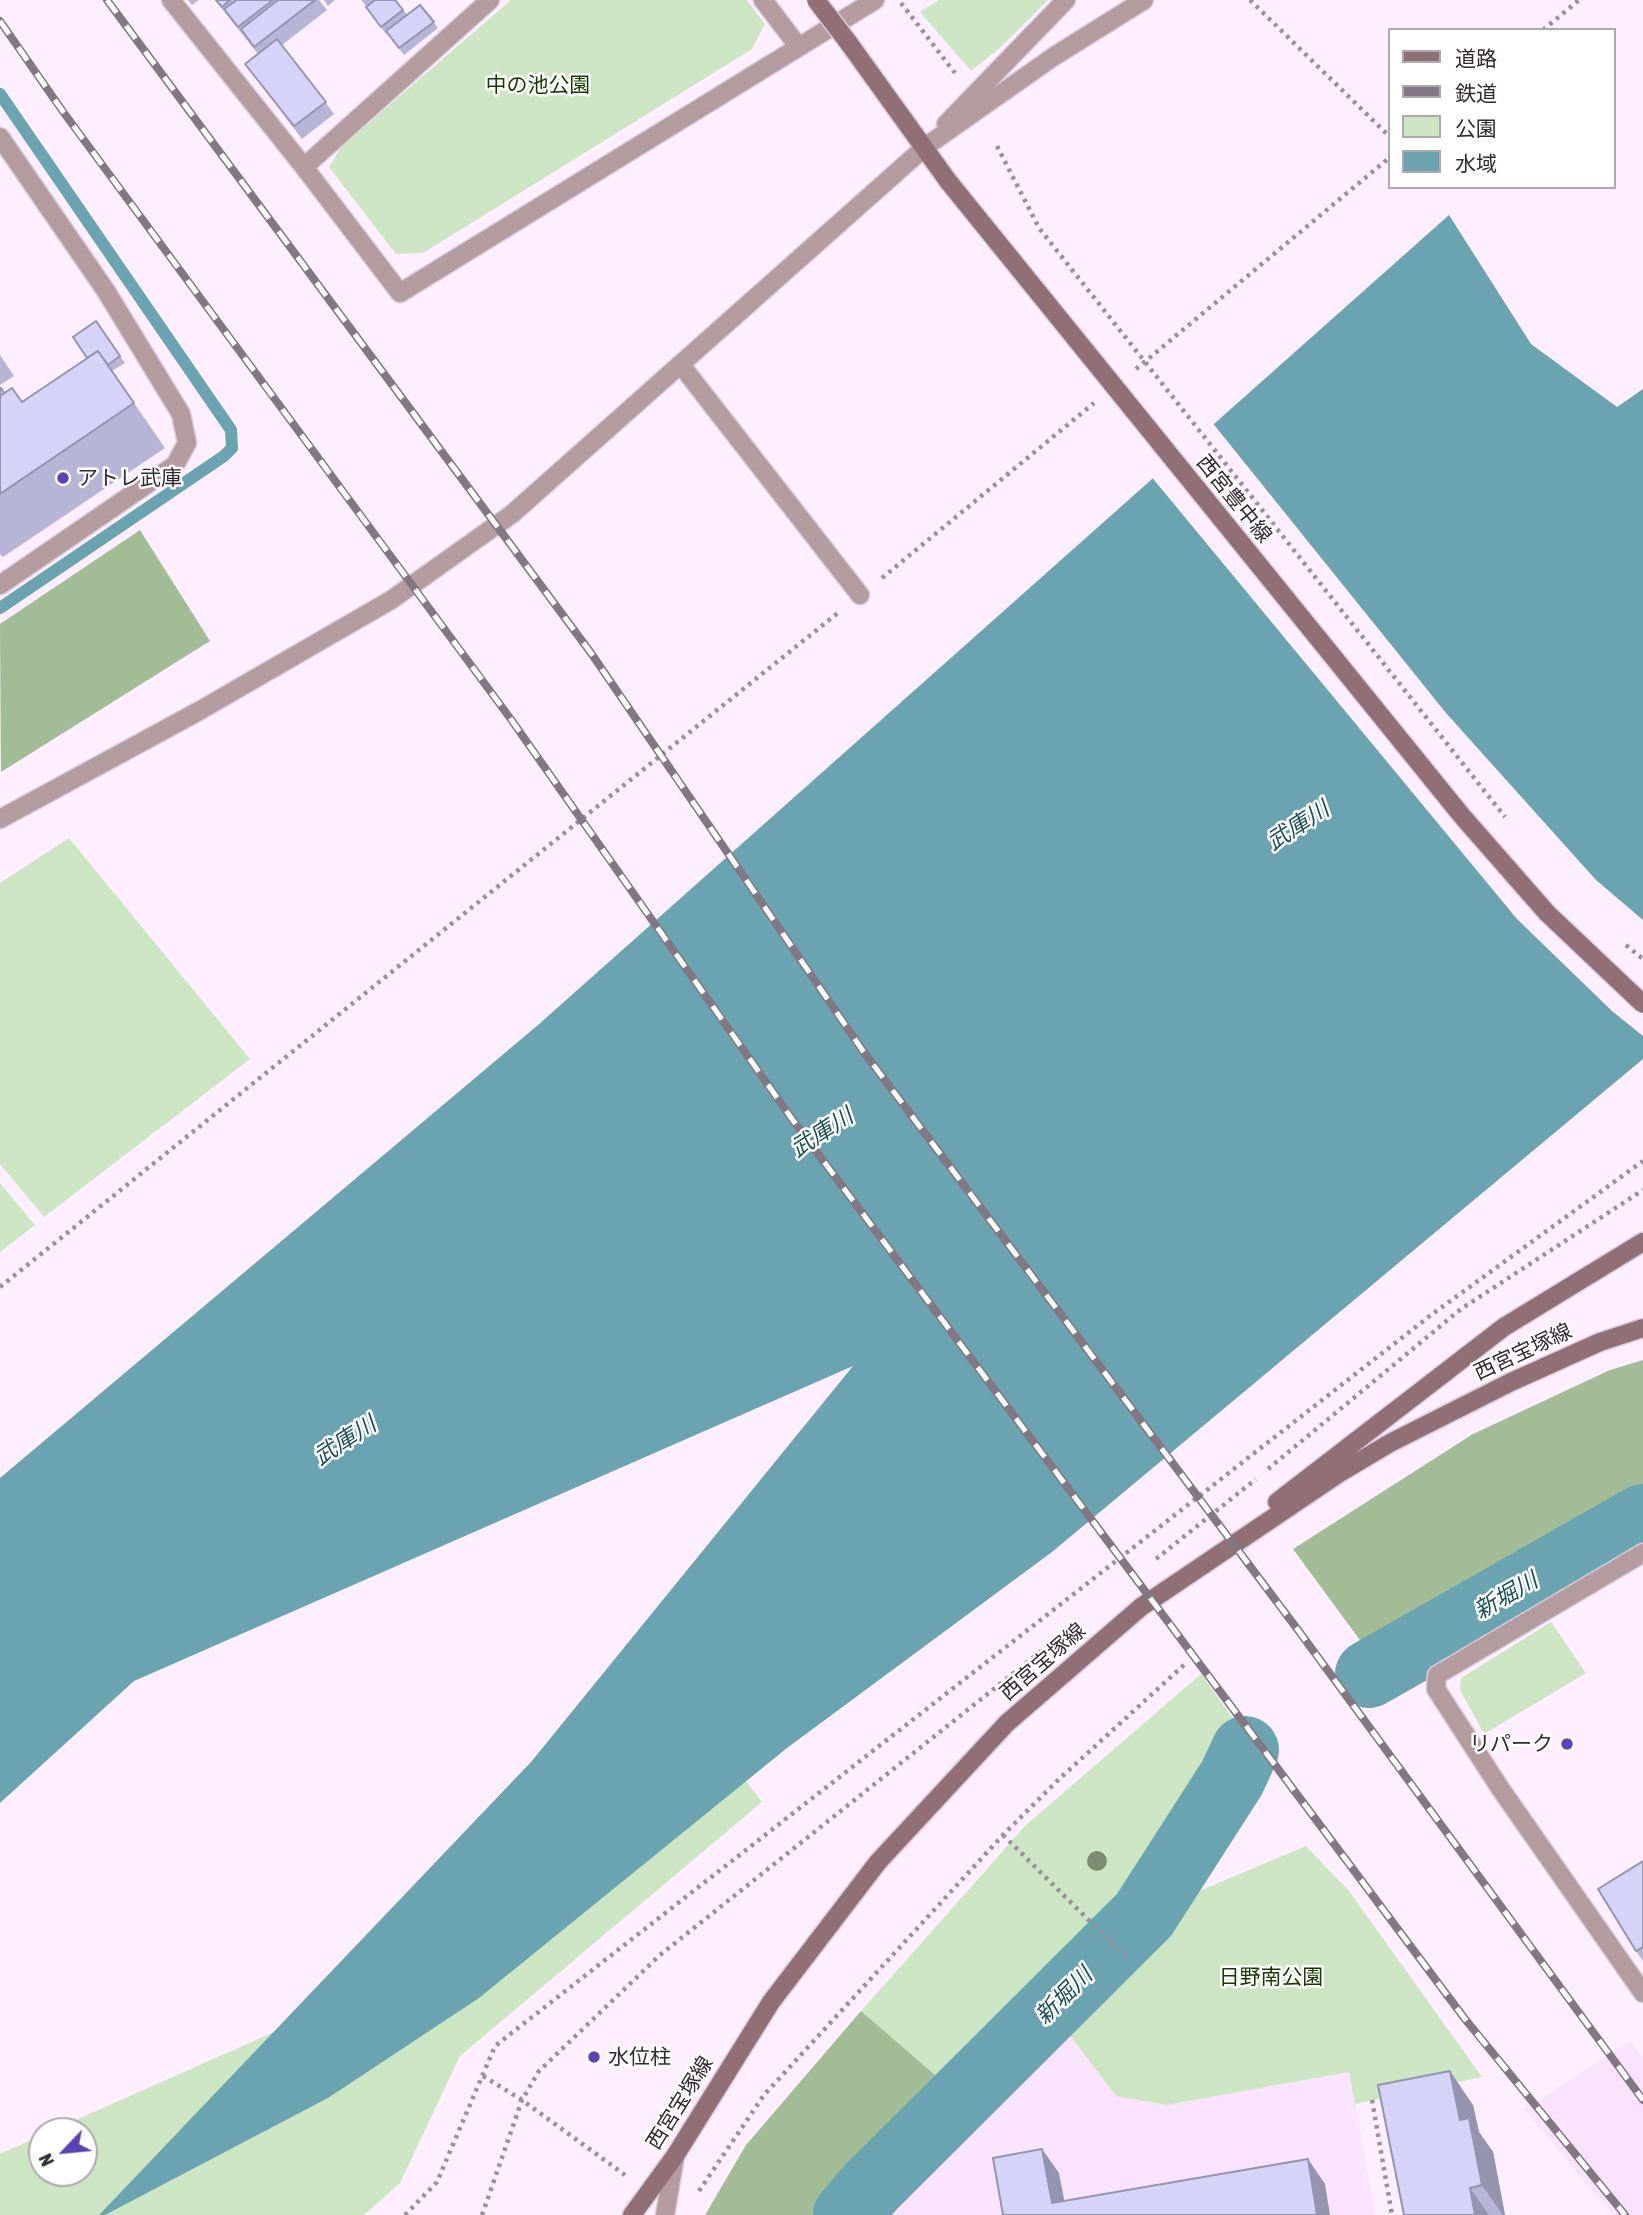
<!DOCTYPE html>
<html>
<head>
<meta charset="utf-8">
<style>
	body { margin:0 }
	#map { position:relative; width:1643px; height:2215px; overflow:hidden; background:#fdefff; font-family:"Asap Condensed","Noto Sans JP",sans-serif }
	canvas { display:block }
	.legend { position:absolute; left:1388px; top:28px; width:228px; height:161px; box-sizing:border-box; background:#fff; border:2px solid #ada9ad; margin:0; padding:9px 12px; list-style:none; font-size:21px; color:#322933 }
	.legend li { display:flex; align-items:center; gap:14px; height:35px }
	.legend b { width:35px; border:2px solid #ada9ad }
	.north { position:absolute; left:28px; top:2117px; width:70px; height:70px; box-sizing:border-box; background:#fff; border:2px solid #ada9ad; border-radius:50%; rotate:244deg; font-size:19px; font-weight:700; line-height:28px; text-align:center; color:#322933 }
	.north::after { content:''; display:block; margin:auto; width:24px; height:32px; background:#5c41b9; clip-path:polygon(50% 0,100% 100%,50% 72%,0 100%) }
</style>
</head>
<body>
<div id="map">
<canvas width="1643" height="2215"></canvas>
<ul class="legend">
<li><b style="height:9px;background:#917075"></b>道路</li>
<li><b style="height:9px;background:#827783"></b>鉄道</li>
<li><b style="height:19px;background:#cce5c2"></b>公園</li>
<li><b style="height:19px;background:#6aa4b0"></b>水域</li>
</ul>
<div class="north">N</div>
</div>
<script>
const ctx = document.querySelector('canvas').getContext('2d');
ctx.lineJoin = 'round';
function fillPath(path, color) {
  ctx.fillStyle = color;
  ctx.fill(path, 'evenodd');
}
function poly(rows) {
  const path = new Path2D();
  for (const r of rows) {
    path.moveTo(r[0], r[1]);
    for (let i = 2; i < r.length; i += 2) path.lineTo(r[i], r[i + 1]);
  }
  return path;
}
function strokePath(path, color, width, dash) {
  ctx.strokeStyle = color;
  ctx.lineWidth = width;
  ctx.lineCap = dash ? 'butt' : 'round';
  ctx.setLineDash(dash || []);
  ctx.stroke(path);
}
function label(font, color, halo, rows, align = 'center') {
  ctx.font = font + ' "Asap Condensed","Noto Sans JP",sans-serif';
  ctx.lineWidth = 5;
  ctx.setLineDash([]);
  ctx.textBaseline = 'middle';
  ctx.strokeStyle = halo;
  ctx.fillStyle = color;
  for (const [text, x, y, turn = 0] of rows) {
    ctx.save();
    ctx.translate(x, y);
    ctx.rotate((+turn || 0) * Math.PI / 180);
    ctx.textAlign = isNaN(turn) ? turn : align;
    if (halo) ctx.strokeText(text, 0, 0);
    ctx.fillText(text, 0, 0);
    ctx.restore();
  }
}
const built = poly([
	[1064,2028,1116,2096,1167,2105,1350,2072,1375,2215,868,2215],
	[1631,2041,1643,2059,1643,2215,1612,2215,1524,2109]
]);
const green = poly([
	[511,0,747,0,765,24,752,49,423,253,396,254,329,167,342,146],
	[939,0,1048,0,1000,48,971,71,920,12],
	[69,838,250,1059,44,1217,0,1164,0,883],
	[0,1183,35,1225,0,1252],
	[1551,1622,1586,1673,1484,1734,1460,1690,1461,1678],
	[1201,1674,1244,1734,1145,1868,949,2087,861,2011,1026,1825],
	[746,1781,762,1802,460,2056,400,2183,364,2215,105,2215,328,2098],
	[1306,1846,1349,1891,1482,2077,1355,2104,1349,2072,1167,2105,1116,2096,1064,2028,1088,1994,1190,1895],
	[274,2032,99,2215,0,2215,0,2154,42,2135,42,2173,84,2173,84,2131,51,2131]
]);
const forest = poly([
	[140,530,210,641,1,772,0,624],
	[1643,1360,1643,1501,1376,1662,1293,1549,1473,1434,1610,1370],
	[861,2011,949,2087,831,2215,705,2215,746,2145]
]);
const water = poly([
	[1449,215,1531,344,1617,407,1643,389,1643,1059,1052,1552,787,1748,479,1998,328,2098,105,2215,99,2215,531,1762,853,1366,134,1681,0,1803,0,1478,538,1025]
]);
const pier = poly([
	[1211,421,1446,713,1596,880,1643,920,1643,1036,1612,1011,1517,919,1150,475]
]);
const stream = poly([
	[0,94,231,430,232,448,224,456,0,608]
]);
const river = poly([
	[1369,1674,1643,1518],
	[847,2215,871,2187,1144,1915,1232,1778,1245,1750]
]);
const path = poly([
	[1250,0,1389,136],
	[901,3,955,73],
	[1543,30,1579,0],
	[1136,369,1389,158],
	[882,578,1094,403],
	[0,1287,839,612],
	[1268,1469,1461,1309,1643,1190],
	[1156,1559,1256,1479],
	[1003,1835,1126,1957],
	[483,2076,522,2100,625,2175],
	[1372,2100,1392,2215],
	[699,2191,764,2095,1003,1835,1057,1781,1185,1664],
	[405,2215,437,2182,495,2046,1431,1315,1643,1161],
	[482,2215,522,2100,539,2071,660,1955,1054,1641]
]);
const lane = poly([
	[681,365,860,595]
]);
const street = poly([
	[171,0,304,167,400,293,875,0],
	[763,0,798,46],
	[946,124,1066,0],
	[0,137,106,291,181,414,187,443,175,465,0,585],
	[304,167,490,0],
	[0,819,199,711,391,600,512,514,925,147,1053,57,1144,0],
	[1643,1553,1437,1675,1436,1689,1500,1788,1643,1993],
	[665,2215,675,2156]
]);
const secondary = poly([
	[848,42,948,181],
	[1277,1502,1504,1327,1643,1242],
	[632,2215,675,2156,771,2002,878,1862,1007,1723,1141,1607,1338,1474,1390,1443,1511,1382,1600,1342,1643,1328]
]);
const rail = poly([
	[107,0,591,653,863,1051,1298,1630,1643,2100],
	[0,21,64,113,510,718,792,1119,1465,2019,1625,2215]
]);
const pathBridge = poly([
	[997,146,1039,228,1505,817],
	[1626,945,1643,959]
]);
const secondaryBridge = poly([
	[816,0,848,42],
	[948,181,1462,816,1547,913,1643,1004]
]);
const trees = [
	[1097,1861]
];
const wall = poly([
	[188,0,199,0,192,5],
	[215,0,319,0,327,10,282,45,334,114,302,139,245,64,258,54],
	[324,0,335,0,328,6],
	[361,0,374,0,366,6],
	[395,0,407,15,420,5,438,28,404,55,387,33,386,34,366,7],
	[96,321,125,363,112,371,165,448,3,557,0,554,0,388,4,393,22,402,87,358],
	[0,355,14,376,0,385],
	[1643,1861,1643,1961,1636,1951],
	[1473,2105,1479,2132,1493,2152,1505,2215,1404,2215]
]);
const shadedWall = poly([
	[1450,2071,1473,2105,1479,2132,1493,2152,1505,2215,1503,2215,1482,2185,1460,2120],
	[1042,2149,1059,2173,1067,2215,1052,2203],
	[1308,2159,1325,2184,1330,2215,1317,2215],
	[1470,2188,1489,2215,1475,2215]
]);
const building = poly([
	[216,0,230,0,222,7,216,0],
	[237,0,273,0,238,27,224,9,237,0],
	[278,0,315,0,254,47,241,29,278,0],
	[375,0,395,0,403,10,381,27,366,7,375,0],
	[420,5,434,22,399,48,386,31,420,5],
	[277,39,326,102,294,126,245,64,277,39],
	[96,321,120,356,108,365,98,351,87,358,73,337,96,321],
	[98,351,134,403,0,494,0,396,12,388,22,402,98,351],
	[0,388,1,388,4,393,0,396,0,388],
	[1643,1861,1643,1947,1636,1951,1598,1889,1643,1861],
	[1450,2071,1460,2120,1469,2118,1482,2185,1470,2188,1475,2215,1404,2215,1378,2085,1450,2071],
	[1042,2149,1052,2203,1308,2159,1317,2215,1003,2215,993,2158,1042,2149]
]);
const markers = [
	[63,478,7,"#5c41b9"],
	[1567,1744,7,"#5c41b9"],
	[594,2057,7,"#5c41b9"]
];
const parkNames = [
	["中の池公園",538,85],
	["日野南公園",1271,1977]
];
const poiNames = [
	["アトレ武庫",77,478],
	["リパーク",1553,1744,"right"],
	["水位柱",608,2057]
];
const streetNames = [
	["西宮豊中線",1234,499,51],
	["西宮宝塚線",1523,1352,-25],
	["西宮宝塚線",1043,1662,-41],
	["西宮宝塚線",680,2103,-58]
];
const waterNames = [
	["武庫川",1298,826,-33],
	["武庫川",822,1133,-33],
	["武庫川",345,1441,-33],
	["新堀川",1506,1596,-30],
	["新堀川",1064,1996,-45]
];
fillPath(built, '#fae3fd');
fillPath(green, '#cce5c2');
fillPath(forest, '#a2bd96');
fillPath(water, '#6aa4b0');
fillPath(pier, '#fdefff');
strokePath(stream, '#6aa4b0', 12);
strokePath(river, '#6aa4b0', 68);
strokePath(lane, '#d8cbda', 21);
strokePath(street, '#d8cbda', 21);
strokePath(secondary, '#d8cbda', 21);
strokePath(path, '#9b8f9c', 4.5, [3.5, 5]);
strokePath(lane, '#b39b9e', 18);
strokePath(street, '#b39b9e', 18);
strokePath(secondary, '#917075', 18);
strokePath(rail, '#827783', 8);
strokePath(rail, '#fff', 5, [16]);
strokePath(secondaryBridge, '#d8cbda', 21, []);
strokePath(pathBridge, '#9b8f9c', 4.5, [3.5, 5]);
strokePath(secondaryBridge, '#917075', 18);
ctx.fillStyle = '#7e8b73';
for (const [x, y] of trees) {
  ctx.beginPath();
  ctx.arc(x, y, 10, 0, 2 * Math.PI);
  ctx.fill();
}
fillPath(wall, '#b7b5d5');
fillPath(shadedWall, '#9594ae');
fillPath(building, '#d5d3f8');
strokePath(building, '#9594ae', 2);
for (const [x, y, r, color] of markers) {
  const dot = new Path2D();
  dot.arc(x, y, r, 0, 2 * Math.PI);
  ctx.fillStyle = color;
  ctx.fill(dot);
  strokePath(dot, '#fff', 2.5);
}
label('21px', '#163900', '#fff', parkNames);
label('21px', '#322933', '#fff', poiNames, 'left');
label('21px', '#322933', '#fff', streetNames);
label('italic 23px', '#1b4f58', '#fff', waterNames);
</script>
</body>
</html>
